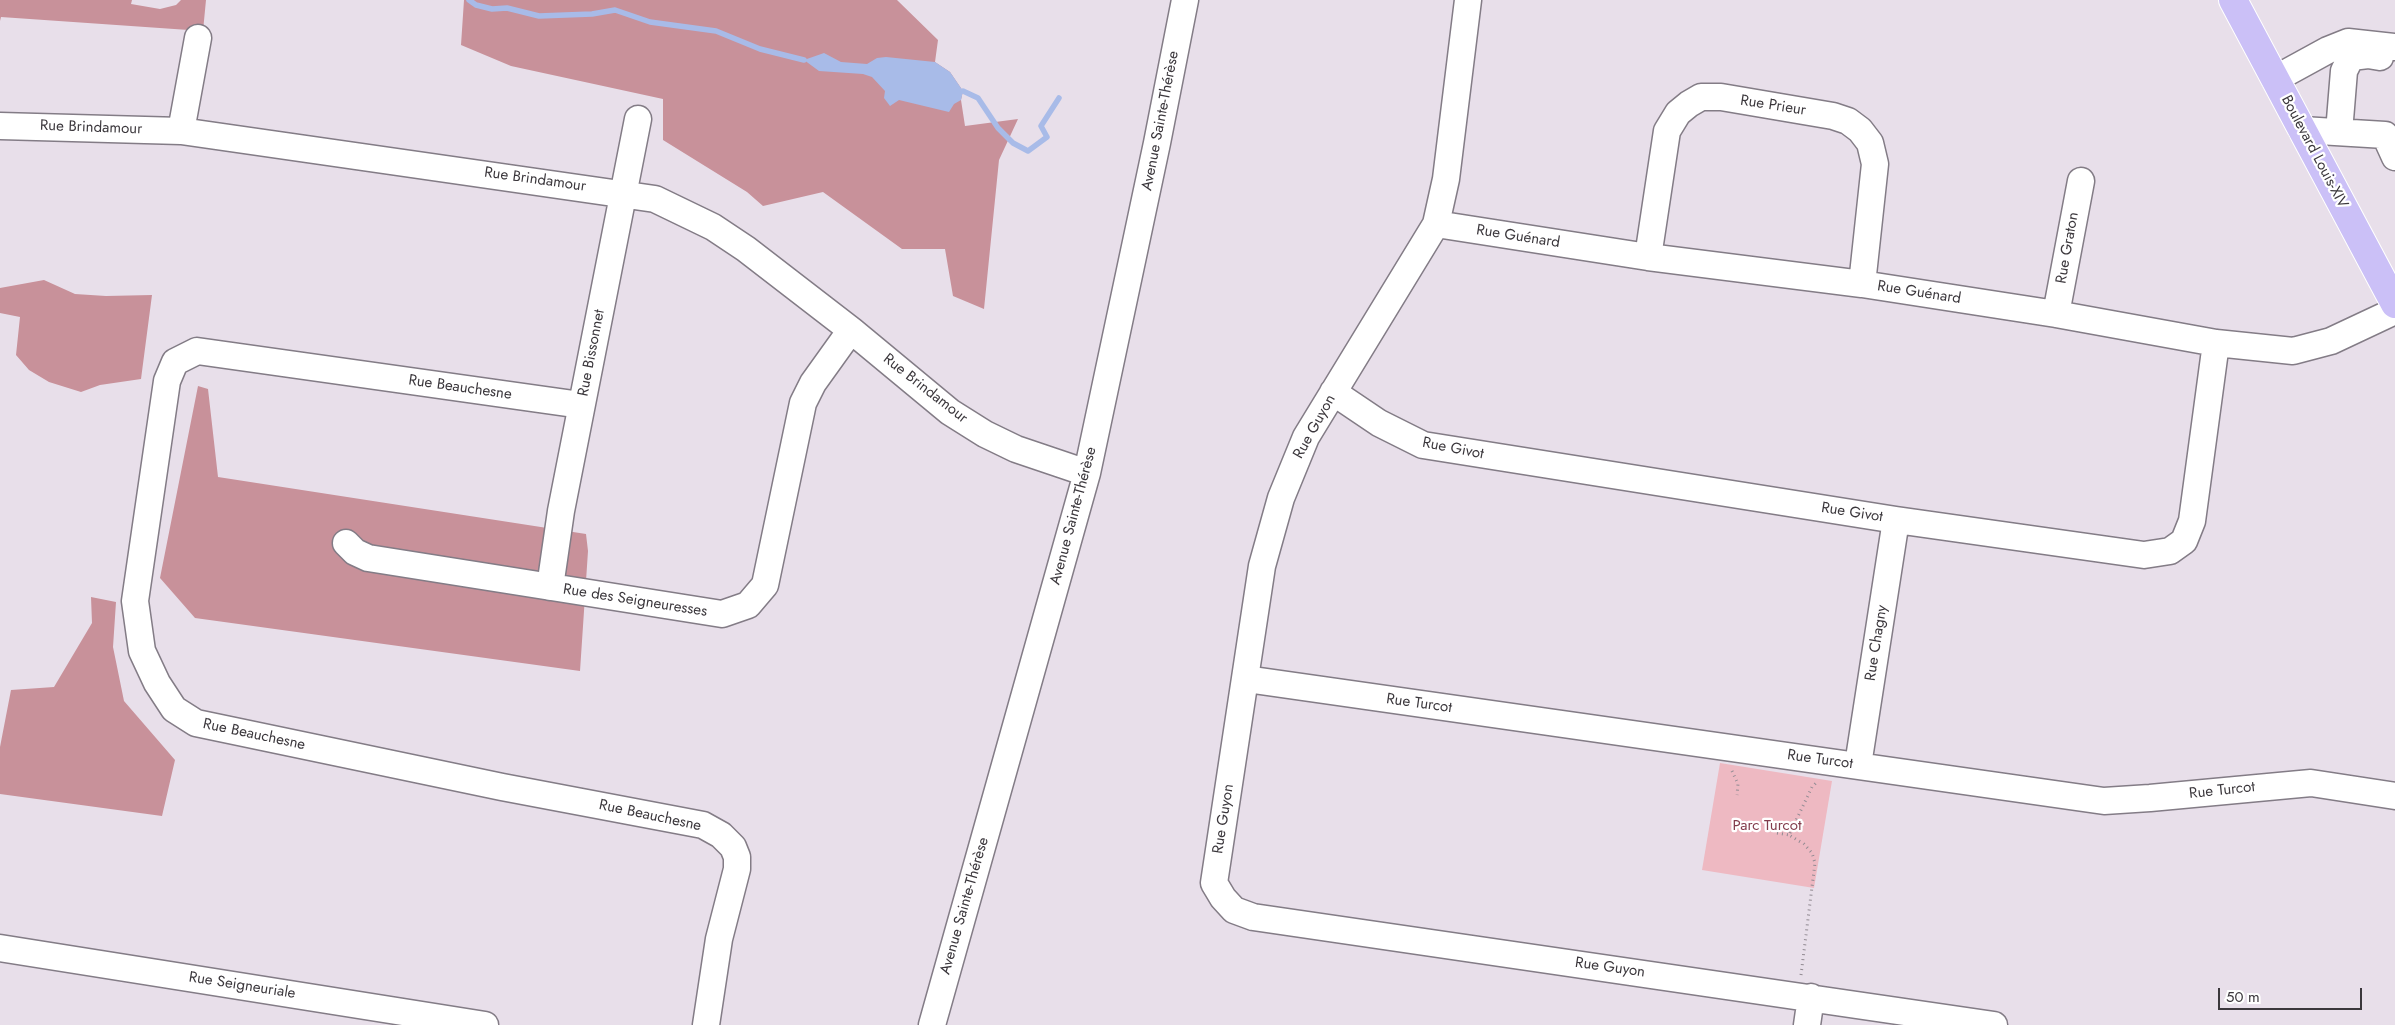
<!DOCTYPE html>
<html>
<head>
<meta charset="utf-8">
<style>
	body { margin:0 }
	#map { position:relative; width:2395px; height:1025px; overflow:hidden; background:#e8dfea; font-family:Jost,sans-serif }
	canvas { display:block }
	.scale { position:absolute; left:2218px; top:988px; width:144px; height:22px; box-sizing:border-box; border:2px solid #3b373c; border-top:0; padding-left:6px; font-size:15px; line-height:18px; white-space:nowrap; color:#3b373c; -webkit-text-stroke:4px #fff; paint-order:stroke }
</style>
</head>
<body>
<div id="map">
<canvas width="2395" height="1025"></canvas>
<div class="scale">50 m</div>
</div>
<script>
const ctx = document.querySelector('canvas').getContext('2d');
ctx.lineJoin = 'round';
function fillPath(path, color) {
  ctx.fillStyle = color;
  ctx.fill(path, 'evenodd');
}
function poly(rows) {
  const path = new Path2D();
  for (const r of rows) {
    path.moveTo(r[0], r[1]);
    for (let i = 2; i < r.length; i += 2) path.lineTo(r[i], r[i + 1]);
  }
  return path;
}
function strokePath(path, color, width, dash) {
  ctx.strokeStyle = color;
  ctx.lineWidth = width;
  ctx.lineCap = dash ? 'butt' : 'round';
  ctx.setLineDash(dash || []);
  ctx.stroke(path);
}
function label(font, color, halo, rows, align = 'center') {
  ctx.font = font + ' Jost,sans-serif';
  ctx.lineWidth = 4.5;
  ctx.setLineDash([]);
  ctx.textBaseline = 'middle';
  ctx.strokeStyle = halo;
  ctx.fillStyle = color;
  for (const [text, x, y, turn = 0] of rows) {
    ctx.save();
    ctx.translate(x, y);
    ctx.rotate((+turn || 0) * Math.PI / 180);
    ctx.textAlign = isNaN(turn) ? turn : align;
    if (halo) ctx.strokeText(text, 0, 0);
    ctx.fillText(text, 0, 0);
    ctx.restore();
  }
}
const green = poly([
	[1720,763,1832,781,1814,888,1702,870]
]);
const forest = poly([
	[0,0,132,0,131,4,160,9,176,5,181,0,206,0,203,31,1,17,0,21],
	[464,0,897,0,938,40,935,62,950,72,963,91,961,100,965,126,1018,119,999,160,984,309,953,296,945,249,902,249,823,192,763,206,747,192,663,140,663,99,511,66,461,45],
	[44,280,75,294,106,296,152,295,141,379,100,385,81,392,49,382,29,370,16,355,20,317,0,313,0,288],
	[198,386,208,389,218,477,586,534,588,551,580,671,195,618,160,578],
	[91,597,116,602,113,647,124,701,175,760,162,816,0,794,0,747,11,690,54,687,92,623]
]);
const water = poly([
	[824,53,841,62,867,64,877,58,886,57,935,62,950,72,963,91,961,100,954,104,949,112,899,100,890,106,884,98,885,91,872,77,863,74,819,71,804,60]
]);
const stream = poly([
	[469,0,476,5,492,9,507,8,539,16,592,14,615,10,650,22,716,31,760,49,804,60],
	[963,91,978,98,998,128,1013,143,1028,151,1047,137,1041,126,1059,98]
]);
const path = poly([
	[1732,771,1738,784,1737,795],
	[1777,833,1789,835],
	[1801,975,1815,863,1812,853,1804,844,1789,835,1812,787,1817,782]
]);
const minor = poly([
	[1468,0,1446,179,1436,224,1306,437,1281,498,1262,566,1214,883,1223,898,1234,910,1253,917,1994,1025],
	[2275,79,2328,50,2348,42,2395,47],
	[0,126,181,131,655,199,713,227,746,249,851,330,950,412,985,434,1016,449,1087,473],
	[2302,130,2385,135,2395,157],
	[181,131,198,38],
	[2339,132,2344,71,2351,57,2368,55,2380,57],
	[1436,224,1648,257,1862,284,2056,314,2216,343,2293,351,2331,341,2395,311],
	[1648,257,1667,131,1678,113,1689,104,1701,97,1721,97,1833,116,1848,121,1860,130,1870,143,1875,164,1862,284],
	[2056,314,2081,181],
	[1333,392,1379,423,1423,445,1896,520,2144,555,2170,551,2184,541,2192,521,2216,343],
	[581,405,197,351,175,362,167,381,135,601,142,651,157,683,174,709,196,723,502,787,703,825,721,835,733,847,737,857,737,869,719,939,706,1025],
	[346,543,355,552,368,558,722,614,748,605,765,585,803,403,813,383,851,330],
	[550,587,561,511,638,119],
	[1246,679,2104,801,2150,798,2311,783,2395,796],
	[1858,765,1896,520],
	[0,948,485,1025],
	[932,1025,1087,473,1157,143,1185,0],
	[1807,1025,1811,997]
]);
const major = poly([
	[2233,0,2395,304]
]);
const streetNames = [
	["Rue Prieur",1773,106,9],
	["Avenue Sainte-Thérèse",1161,121,-79],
	["Rue Brindamour",91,128,2],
	["Boulevard Louis-XIV",2314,152,62],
	["Rue Brindamour",535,180,8],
	["Rue Guénard",1518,237,9],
	["Rue Graton",2068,248,-80],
	["Rue Guénard",1919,293,9],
	["Rue Bissonnet",592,353,-79],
	["Rue Beauchesne",460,388,8],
	["Rue Brindamour",925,389,38],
	["Rue Guyon",1315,427,-61],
	["Rue Givot",1453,449,11],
	["Rue Givot",1852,513,9],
	["Avenue Sainte-Thérèse",1074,516,-75],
	["Rue des Seigneuresses",635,601,9],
	["Rue Chagny",1877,643,-81],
	["Rue Turcot",1419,704,8],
	["Rue Beauchesne",254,735,12],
	["Rue Turcot",1820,760,8],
	["Rue Turcot",2222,791,-6],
	["Rue Beauchesne",650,816,12],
	["Rue Guyon",1224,819,-81],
	["Avenue Sainte-Thérèse",965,906,-74],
	["Rue Guyon",1610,968,8],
	["Rue Seigneuriale",242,986,9]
];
const parkNames = [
	["Parc Turcot",1767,826]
];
fillPath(green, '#eeb9c2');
fillPath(forest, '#c8919a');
fillPath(water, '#a8bbe8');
strokePath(stream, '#a8bbe8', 5.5);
strokePath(minor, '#837c86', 29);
strokePath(major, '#fff', 30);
strokePath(path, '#918a92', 3, [1, 4]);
strokePath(minor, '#fff', 26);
strokePath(major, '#cbc0f7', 28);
label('15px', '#3b373c', '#fff', streetNames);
label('15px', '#823c4c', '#fff', parkNames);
</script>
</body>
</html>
